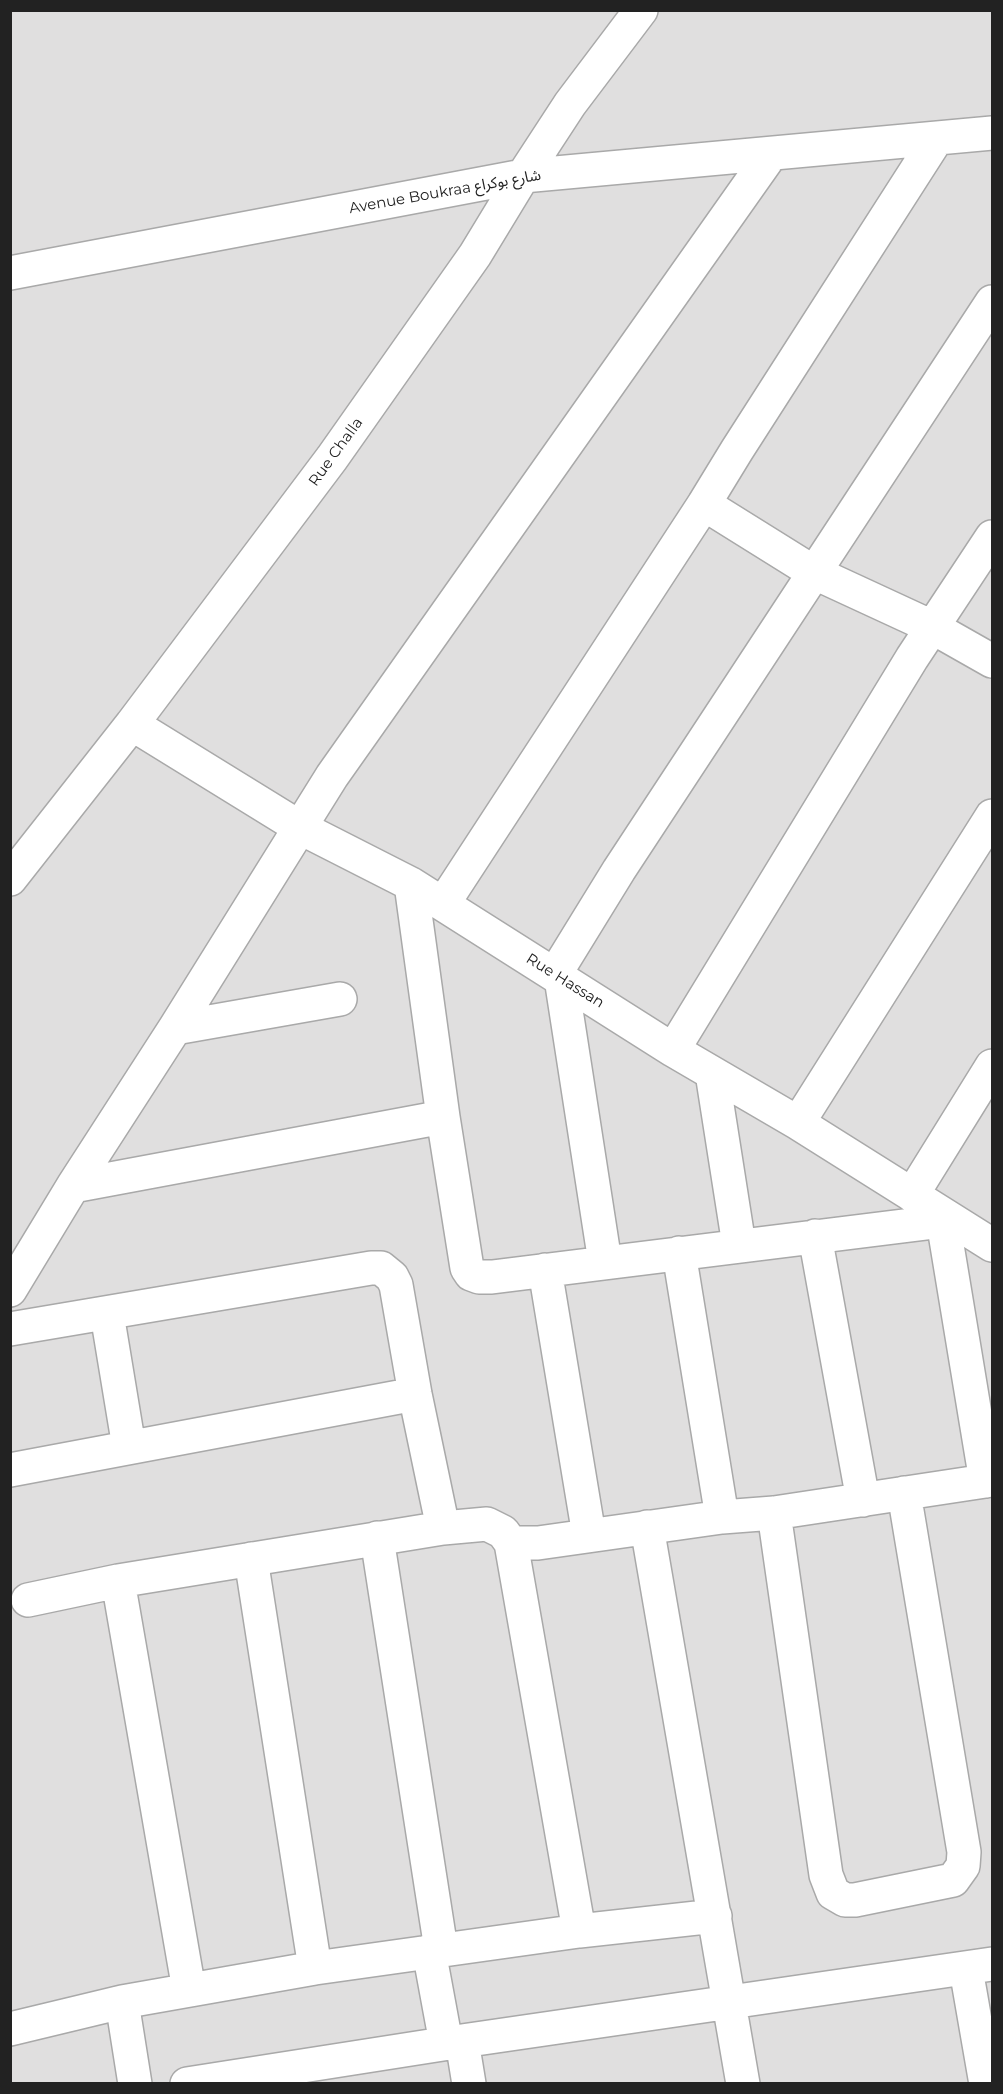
<!DOCTYPE html>
<html>
<head>
<meta charset="utf-8">
<style>
	body { margin:0 }
	#map { position:relative; width:1003px; height:2094px; overflow:hidden; background:#f2efe9; font-family:Montserrat,sans-serif }
	canvas { display:block }
	.frame { position:absolute; inset:0; border:12px solid #222; pointer-events:none }
</style>
</head>
<body>
<div id="map">
<canvas width="1003" height="2094"></canvas>
<div class="frame"></div>
</div>
<script>
const ctx = document.querySelector('canvas').getContext('2d');
ctx.lineJoin = 'round';
function fillPath(path, color) {
  ctx.fillStyle = color;
  ctx.fill(path, 'evenodd');
}
function poly(rows) {
  const path = new Path2D();
  for (const r of rows) {
    path.moveTo(r[0], r[1]);
    for (let i = 2; i < r.length; i += 2) path.lineTo(r[i], r[i + 1]);
  }
  return path;
}
function strokePath(path, color, width, dash) {
  ctx.strokeStyle = color;
  ctx.lineWidth = width;
  ctx.lineCap = dash ? 'butt' : 'round';
  ctx.setLineDash(dash || []);
  ctx.stroke(path);
}
function label(font, color, halo, rows, align = 'center') {
  ctx.font = font + ' Montserrat,"Noto Sans Arabic",sans-serif';
  ctx.lineWidth = 5;
  ctx.setLineDash([]);
  ctx.textBaseline = 'middle';
  ctx.strokeStyle = halo;
  ctx.fillStyle = color;
  for (const [text, x, y, turn = 0] of rows) {
    ctx.save();
    ctx.translate(x, y);
    ctx.rotate((+turn || 0) * Math.PI / 180);
    ctx.textAlign = isNaN(turn) ? turn : align;
    if (halo) ctx.strokeText(text, 0, 0);
    ctx.fillText(text, 0, 0);
    ctx.restore();
  }
}
const residential = poly([
	[11,11,992,11,992,2083,11,2083]
]);
const minor = poly([
	[10,273,523,176,992,133],
	[704,504,813,572,932,627,992,661],
	[132,724,299,827,411,884,673,1050,798,1123,992,1245],
	[10,879,132,724,332,458,475,255,523,176,570,104,641,10],
	[411,884,443,1117,467,1268,471,1274,479,1277,492,1277,943,1221],
	[443,904,704,504,737,450,937,138],
	[555,974,619,870,992,302],
	[561,978,605,1262],
	[175,1028,340,999],
	[673,1050,912,658,992,537],
	[712,1073,739,1245],
	[798,1123,992,816],
	[73,1186,443,1117],
	[912,1195,992,1066],
	[939,1212,943,1221,986,1481],
	[815,1236,863,1500],
	[679,1253,722,1517],
	[545,1270,589,1535],
	[10,1290,73,1186,175,1028,332,776,771,154],
	[107,1314,129,1447],
	[10,1329,371,1268,381,1268,392,1277,396,1285,415,1394,443,1528],
	[10,1470,415,1394],
	[774,1513,826,1875,833,1893,845,1900,855,1900,953,1880,963,1866,964,1852,904,1493],
	[647,1527,743,2084],
	[377,1538,441,1949],
	[511,1543,579,1931],
	[251,1559,315,1968],
	[118,1581,189,1990],
	[28,1600,118,1581,443,1528,487,1524,503,1532,511,1543,538,1543,722,1517,774,1513,992,1480],
	[429,1951,446,2043],
	[966,1969,986,2084],
	[122,2002,135,2084],
	[10,2029,122,2002,315,1968,579,1931,715,1916],
	[462,2041,469,2084],
	[187,2084,462,2041,992,1964]
]);
const streetNames = [
	["Avenue Boukraa شارع بوكراع",445,192,-10],
	["Rue Challa",336,452,-54],
	["Rue Hassan",565,981,32]
];
fillPath(residential, '#e0dfdf');
strokePath(minor, '#a9a9a9', 36);
strokePath(minor, '#fff', 33);
label('15px', '#222', '#fff', streetNames);
</script>
</body>
</html>
